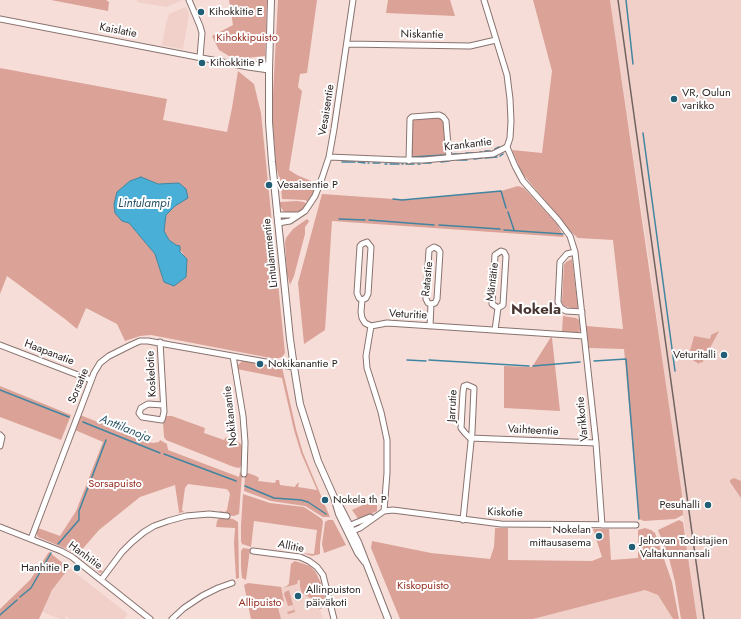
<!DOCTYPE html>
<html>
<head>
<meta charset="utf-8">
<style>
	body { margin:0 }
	canvas { display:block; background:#f6ddd8 }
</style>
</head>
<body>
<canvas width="741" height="619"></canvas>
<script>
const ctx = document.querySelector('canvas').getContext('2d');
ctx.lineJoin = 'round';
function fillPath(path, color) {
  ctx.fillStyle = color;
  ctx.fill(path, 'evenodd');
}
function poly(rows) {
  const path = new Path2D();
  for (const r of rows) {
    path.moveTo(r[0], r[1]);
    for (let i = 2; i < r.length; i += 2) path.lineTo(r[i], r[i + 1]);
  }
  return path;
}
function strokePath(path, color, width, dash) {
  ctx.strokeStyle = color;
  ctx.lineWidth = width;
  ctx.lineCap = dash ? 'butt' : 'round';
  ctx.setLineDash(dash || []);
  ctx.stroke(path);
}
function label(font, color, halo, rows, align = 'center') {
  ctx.font = font + ' Jost,sans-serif';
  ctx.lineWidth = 4;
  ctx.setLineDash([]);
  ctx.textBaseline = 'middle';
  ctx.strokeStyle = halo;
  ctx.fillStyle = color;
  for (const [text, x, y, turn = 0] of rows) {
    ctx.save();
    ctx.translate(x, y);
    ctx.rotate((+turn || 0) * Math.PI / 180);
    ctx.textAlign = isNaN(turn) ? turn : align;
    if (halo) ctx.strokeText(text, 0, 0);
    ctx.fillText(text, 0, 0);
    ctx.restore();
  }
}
const built = poly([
	[137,0,183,0,166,7,137,2],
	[610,0,741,0,741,619,697,619,650,267],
	[186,7,189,15,183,49,162,45,166,23,169,14],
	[294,561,310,566,318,576,327,607,320,609,323,619,278,619,268,585,283,587,287,586,289,582,291,564],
	[69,568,128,614,124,619,70,619,66,616,65,619,60,619,43,612,42,610,52,590],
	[645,590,658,595,673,619,533,619]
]);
const green = poly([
	[51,0,106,0,109,2,108,11],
	[229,0,267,0,265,56,246,58,229,56,219,50,212,36,233,25],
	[278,0,317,0,307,73,300,74,298,87,302,91,289,170,297,175,318,184,310,203,305,200,282,199,280,177,279,177,276,166,273,125,273,94],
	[388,0,450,0,455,16,386,13],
	[533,0,610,0,682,495,683,515,675,519,644,521,639,519,624,349,589,348,586,326,623,329,613,240,578,238,571,232,522,173,512,150,542,153,552,71],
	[0,68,167,99,163,120,227,132,232,108,238,71,254,84,261,113,285,353,282,357,276,359,151,335,140,336,125,341,117,324,86,308,77,329,65,319,7,276,0,294],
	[141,177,158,184,179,183,187,198,175,206,166,215,164,231,169,240,176,245,187,259,164,282,155,254,129,223],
	[438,118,445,121,446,154,445,156,414,159,411,157,412,121,416,119],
	[518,186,524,188,557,224,564,237,332,221,325,330,304,344,298,283,322,194,408,200,501,191],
	[297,201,304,202,308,205,301,211,288,214,284,212,280,206,280,202],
	[307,219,309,221,308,223,305,227,305,234,294,276,290,285,287,274,285,242,286,238,293,229],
	[572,259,578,308,575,309,564,306,562,302,564,265,566,262],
	[563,316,576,318,579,320,580,330,579,332,562,332],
	[719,331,702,363,700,362,699,364,691,359,690,351,694,336,710,339,711,335],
	[551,337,552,338,560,411,504,408,504,366,532,367],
	[242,361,282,367,296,429,303,453,330,517,323,517,305,506,271,501,244,491,245,474,248,473,256,476,259,478,258,481,275,483,276,480,279,480,280,485,295,487,296,485,299,482,298,487,317,490,301,453,294,430,282,378,237,369,238,365],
	[0,386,71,415,61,440,0,417],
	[80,415,152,443,159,442,160,440,167,444,168,450,239,477,240,472,241,473,242,475,239,514,234,516,221,514,220,513,220,511,225,512,227,510,230,494,228,490,226,489,188,484,185,488,182,510,184,512,178,513,179,512,175,485,140,497,99,530,79,553,103,572,100,573,69,550,38,537,36,533,38,528,60,536,76,511,103,442,75,430],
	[166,416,172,416,205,428,204,433,224,440,226,437,240,443,243,448,242,465,239,468,234,467,166,440,164,437,163,422],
	[734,478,741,481,741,498,730,482,730,480],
	[243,494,270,503,304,507,322,519,323,522,320,544,320,554,312,556,302,553,314,554,317,530,254,521,251,547,242,544,241,541,241,526],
	[365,504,377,504,377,511,359,520,352,510],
	[220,517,233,519,238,522,239,578,236,579,234,543,235,528,216,527,217,521],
	[328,520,333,520,346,545,324,553,322,544,325,522],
	[679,520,683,522,697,619,681,619,675,582,669,558,658,530],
	[495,528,508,528,508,560,592,561,602,557,593,529,609,529,611,560,638,558,638,530,645,528,651,530,655,533,672,582,679,619,673,619,658,595,645,590,533,619,400,619,371,548,372,541,431,553,490,559,494,547],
	[243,548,250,549,246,580,242,578,241,567,241,551],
	[49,552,69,568,52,590,39,619,0,619,0,609,30,580],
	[295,561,310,566,315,571,321,583,327,607,320,609,317,606,314,600,302,593,300,587,300,580,298,580,297,584,283,588,287,586,289,584,291,564],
	[248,583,281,587,284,602,277,604,281,619,251,619,244,585],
	[289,590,295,612,288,614,287,612,294,610,293,605,288,606,284,594,285,592]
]);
const water = poly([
	[141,177,158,184,179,183,186,189,188,198,175,206,166,215,164,231,169,240,176,245,180,246,180,252,187,259,186,277,174,286,164,282,155,254,129,223,122,221,115,213,114,204,117,192,130,181,141,177]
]);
const stream = poly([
	[626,0,633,64],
	[643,133,675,371],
	[495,149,499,147],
	[412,151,412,152],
	[485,151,490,151],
	[480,152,482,152],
	[466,153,477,153],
	[453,154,464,154],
	[500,156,503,154],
	[413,157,444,155],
	[485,158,497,157],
	[474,159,482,158],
	[457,160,467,160],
	[342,162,355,162],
	[358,162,365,163],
	[441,162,449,161],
	[368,163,369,163],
	[373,163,380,163],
	[423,163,431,163],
	[385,164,387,164],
	[390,164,399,164],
	[402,164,403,164],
	[406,164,414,164],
	[418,164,420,164],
	[393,199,402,200,501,191,506,208],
	[508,212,514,230],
	[339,219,365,220],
	[369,220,434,225],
	[439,225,500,229],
	[504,230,563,234],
	[407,360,426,361],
	[429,360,529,366],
	[594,361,626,359,639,519],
	[533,366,580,362],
	[0,390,69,417],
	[83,422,160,453],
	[164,454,236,481],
	[245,486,274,498,301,500,308,502,326,514],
	[58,544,79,520,79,511,106,440],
	[20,597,31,588,51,553],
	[0,615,17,600]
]);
const minor = poly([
	[189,0,200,26,202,33,200,57],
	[0,19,233,64,248,67,269,70],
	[347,44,470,46,496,40],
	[242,64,269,65],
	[507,147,515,166,523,181,558,220,570,236,575,252,596,443,602,525],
	[329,157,401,160,423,160,493,154,507,147,510,138,511,121,510,99,507,75,484,0],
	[409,161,410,119,412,117,439,115,443,117,446,121,449,158],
	[277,215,298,215],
	[278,223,290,221,305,211,315,196,322,178,329,157,334,129,353,0],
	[575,252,567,254,560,262,558,302,561,308,566,311,582,312],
	[362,300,359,298,357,293,360,246,362,244,367,242,371,247,368,294,366,298,362,300,361,312,362,318,365,323,371,326],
	[371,326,387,323,584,336],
	[371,326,366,356,367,368,381,412,387,440,387,473,384,511],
	[430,326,431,304,428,303,426,299,429,250,434,247,438,249,440,252,437,299,435,303,431,304],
	[495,330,498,308,492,304,495,255,501,251,504,252,506,256,503,305,498,308],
	[160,342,164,412,162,420,142,417,139,413,141,408,148,404,163,405],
	[0,345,91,380],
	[233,356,243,416,245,442,244,474],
	[0,435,2,437,0,446],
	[470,438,596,443],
	[463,520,472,432,474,388,467,385,464,386,463,392,461,428,465,433,470,438],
	[0,527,61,551,72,557,150,619],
	[346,527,370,517],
	[350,532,360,528,384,511,393,510,501,524,636,525],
	[31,539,94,373,100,363,109,356,131,345,140,341,148,341,294,367],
	[253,551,300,557,309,561,317,567,323,575,334,619],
	[101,580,122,552,132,542,144,532,154,526,168,521,186,516,209,514,227,516],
	[172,619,184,608,202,596,218,588,232,583]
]);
const tertiary = poly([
	[271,0,269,70,269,122,272,162,290,339,294,367,300,404,318,461,334,497,339,514,358,553,365,562],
	[339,505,358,542,388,619]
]);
const rail = poly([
	[618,0,704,619]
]);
const markers = [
	[201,12,4,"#225f76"],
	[202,63,4,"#225f76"],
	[674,99,4,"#225f76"],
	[269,185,4,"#225f76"],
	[724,355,4,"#225f76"],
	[260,364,4,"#225f76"],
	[325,500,4,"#225f76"],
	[708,505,4,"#225f76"],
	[599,536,4,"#225f76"],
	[632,547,4,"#225f76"],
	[77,568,4,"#225f76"],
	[298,596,4,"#225f76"]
];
const poiNames = [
	["Kihokkitie E",209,12],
	["Kihokkitie P",210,63],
	["VR, Oulun",682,93],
	["varikko",682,106],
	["Vesaisentie P",277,185],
	["Veturitalli",716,355,"right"],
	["Nokikanantie P",268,364],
	["Nokela th P",333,500],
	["Pesuhalli",700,505,"right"],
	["Nokelan",591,530,"right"],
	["mittausasema",591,543,"right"],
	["Jehovan Todistajien",640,541],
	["Valtakunnansali",640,554],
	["Hanhitie P",69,568,"right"],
	["Allinpuiston",306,590],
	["päiväkoti",306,603]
];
const streetNames = [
	["Kaislatie",118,31,11],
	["Niskantie",422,35,1],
	["Vesaisentie",327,110,-81],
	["Krankantie",468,145,-7],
	["Lintulammentie",271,253,-96],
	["Ratastie",428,279,-84],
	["Mäntätie",493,282,-83],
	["Veturitie",408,315,3],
	["Haapanatie",49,353,21],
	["Koskelotie",152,374,-93],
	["Sorsatie",79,386,-68],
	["Jarrutie",453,406,-87],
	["Nokikanantie",231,416,-96],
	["Varikkotie",583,419,-96],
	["Vaihteentie",533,431,3],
	["Kiskotie",505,513,2],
	["Allitie",291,547,11],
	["Hanhitie",85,556,36]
];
const parkNames = [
	["Kihokkipuisto",247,38],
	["Sorsapuisto",115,484],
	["Kiskopuisto",423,586],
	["Allipuisto",260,603]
];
const waterNames = [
	["Lintulampi",144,204],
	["Anttilanoja",125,429,22]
];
const districtNames = [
	["Nokela",536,310]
];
fillPath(built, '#f0d0c9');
fillPath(green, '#dba297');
fillPath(water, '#49afd6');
strokePath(water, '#4185a0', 1);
strokePath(stream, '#4185a0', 1.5);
strokePath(minor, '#89736f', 7);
strokePath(tertiary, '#89736f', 8);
strokePath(minor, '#fff', 5);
strokePath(tertiary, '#fff', 6);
strokePath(rail, '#716360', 1.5);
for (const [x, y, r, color] of markers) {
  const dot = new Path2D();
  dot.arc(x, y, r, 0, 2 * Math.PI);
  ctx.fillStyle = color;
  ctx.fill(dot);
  strokePath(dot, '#fff', 1.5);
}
label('11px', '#2d2422', '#fff', poiNames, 'left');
label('11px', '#2d2422', '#fff', streetNames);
label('11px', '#952f22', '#fff', parkNames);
label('italic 12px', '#295365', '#fff', waterNames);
label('bold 15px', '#483532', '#fff', districtNames);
</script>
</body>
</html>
